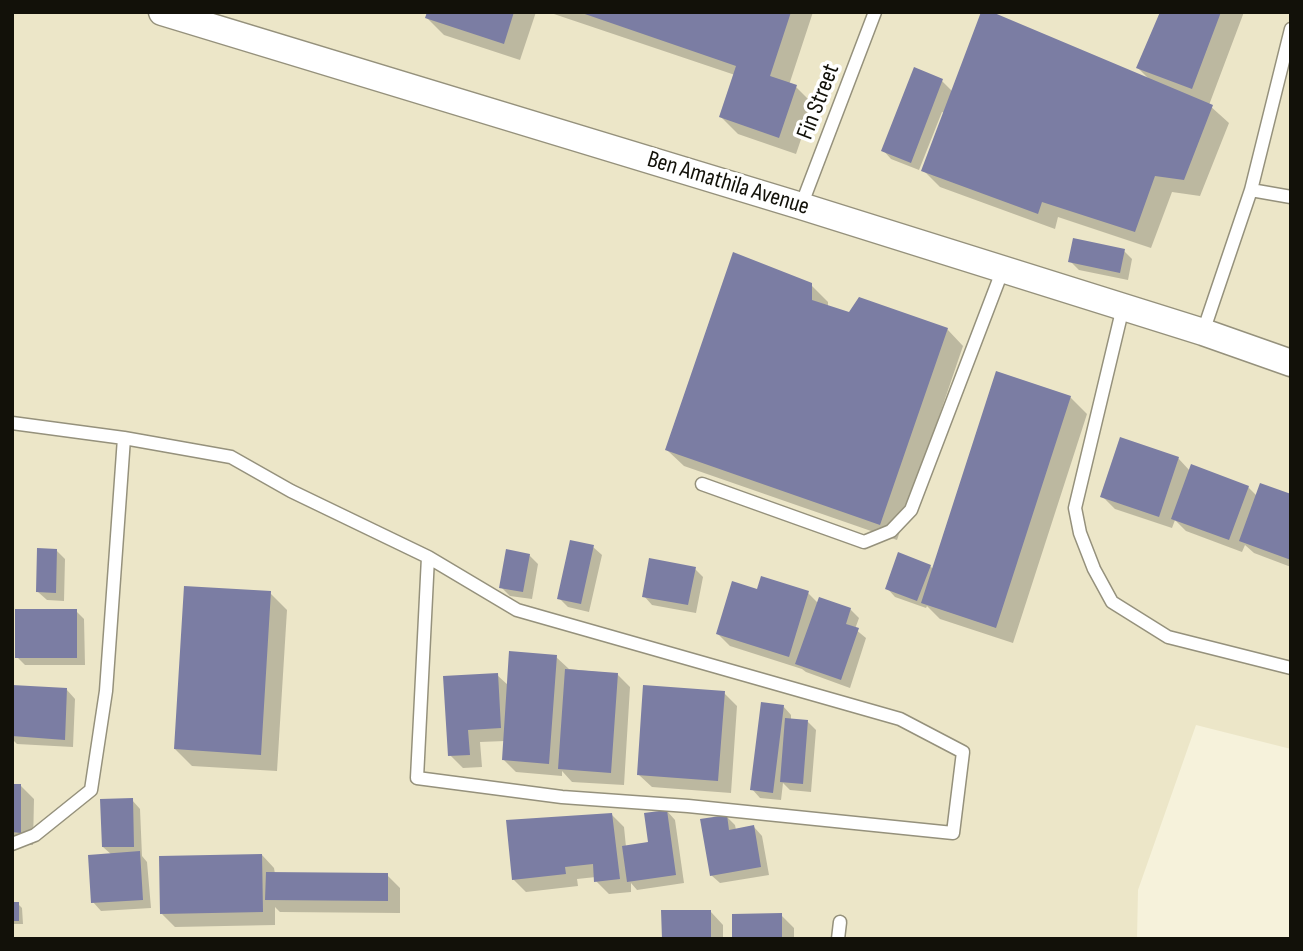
<!DOCTYPE html>
<html>
<head>
<meta charset="utf-8">
<style>
	body { margin:0 }
	#map { position:relative; width:1303px; height:951px; overflow:hidden; background:#f6f2db; font-family:"Sofia Sans Condensed",sans-serif }
	canvas { display:block }
	.frame { position:absolute; inset:0; border:14px solid #121109; pointer-events:none }
</style>
</head>
<body>
<div id="map">
<canvas width="1303" height="951"></canvas>
<div class="frame"></div>
</div>
<script>
const ctx = document.querySelector('canvas').getContext('2d');
ctx.lineJoin = 'round';
function fillPath(path, color) {
  ctx.fillStyle = color;
  ctx.fill(path, 'evenodd');
}
function poly(rows) {
  const path = new Path2D();
  for (const r of rows) {
    path.moveTo(r[0], r[1]);
    for (let i = 2; i < r.length; i += 2) path.lineTo(r[i], r[i + 1]);
  }
  return path;
}
function strokePath(path, color, width, dash) {
  ctx.strokeStyle = color;
  ctx.lineWidth = width;
  ctx.lineCap = dash ? 'butt' : 'round';
  ctx.setLineDash(dash || []);
  ctx.stroke(path);
}
function label(font, color, halo, rows, align = 'center') {
  ctx.font = font + ' "Sofia Sans Condensed",sans-serif';
  ctx.lineWidth = 7;
  ctx.setLineDash([]);
  ctx.textBaseline = 'middle';
  ctx.strokeStyle = halo;
  ctx.fillStyle = color;
  for (const [text, x, y, turn = 0] of rows) {
    ctx.save();
    ctx.translate(x, y);
    ctx.rotate((+turn || 0) * Math.PI / 180);
    ctx.textAlign = isNaN(turn) ? turn : align;
    if (halo) ctx.strokeText(text, 0, 0);
    ctx.fillText(text, 0, 0);
    ctx.restore();
  }
}
const built = poly([
	[12,12,1291,12,1291,749,1196,725,1138,890,1137,939,12,939]
]);
const shadow = poly([
	[429,12,536,12,520,60,444,35,427,18],
	[548,12,813,12,789,85,796,87,813,104,796,154,738,134,721,117,735,75],
	[1161,12,1244,12,1209,105,1229,123,1200,196,1172,192,1151,248,1058,217,1055,229,940,187,923,170,945,113,942,112,919,170,891,159,883,150,942,81,953,92,1151,81,1138,68],
	[1124,251,1132,259,1128,280,1079,270,1070,261],
	[811,285,828,302,828,307,850,314,947,329,963,346,897,540,684,466,667,450],
	[1070,397,1087,414,1013,643,940,619,927,606,926,608,895,597,887,588,930,566,934,570],
	[1178,458,1190,471,1248,487,1257,496,1291,496,1291,567,1254,553,1245,545,1242,552,1186,531,1175,520,1172,528,1115,509,1102,496],
	[593,547,602,555,589,612,568,607,559,598],
	[56,550,65,559,64,601,47,600,38,592],
	[529,555,538,564,532,599,510,596,501,587],
	[695,569,703,577,696,613,652,605,644,596],
	[758,591,808,593,818,603,850,609,859,618,855,629,866,638,850,688,806,672,802,669,730,646,717,633],
	[270,593,287,610,277,771,192,766,175,749],
	[76,611,84,619,85,665,25,665,17,657],
	[556,657,569,669,617,674,630,687,624,785,572,782,562,771,562,776,516,772,503,759,505,741,480,742,482,767,463,768,450,755,497,675,509,686],
	[67,690,75,699,73,747,17,744,12,739,12,708],
	[724,693,737,706,731,793,652,787,639,775],
	[783,706,791,715,791,720,808,722,816,730,811,792,790,790,783,783,781,800,760,798,752,789],
	[12,785,21,786,34,799,33,845,12,844],
	[132,800,140,809,142,856,147,862,151,908,101,911,93,902,112,855,103,847],
	[667,811,675,820,684,883,637,890,631,883,631,892,609,894,596,881,596,877,577,879,578,886,526,892,513,879,611,814,624,827,626,847,650,844],
	[726,816,735,825,736,830,754,827,762,836,769,875,720,883,711,875],
	[262,855,274,868,275,874,387,875,400,888,400,913,280,912,275,907,275,925,175,927,162,914],
	[12,904,18,904,22,908,23,924,12,924],
	[711,912,723,925,723,939,663,939],
	[781,915,794,928,794,939,734,939]
]);
const building = poly([
	[427,12,514,12,504,44,425,18],
	[579,12,791,12,770,76,797,85,779,138,719,117,736,66],
	[981,12,992,12,1213,105,1184,180,1155,176,1135,232,1042,202,1038,214,921,171],
	[1160,12,1221,12,1192,89,1136,68],
	[914,67,943,79,911,163,881,151],
	[1073,238,1125,249,1120,273,1068,262],
	[733,252,812,283,812,300,849,312,859,297,948,328,880,525,665,450],
	[996,371,1071,396,996,628,921,603],
	[1120,437,1179,457,1159,517,1100,497],
	[1191,464,1249,486,1229,540,1171,519],
	[1260,483,1291,494,1291,560,1239,541],
	[570,540,594,545,581,604,557,599],
	[37,548,57,549,56,593,36,592],
	[506,549,530,554,523,592,499,588],
	[898,552,931,565,917,601,885,589],
	[649,558,696,567,688,605,642,597],
	[761,576,809,591,789,657,716,634,732,581,757,589],
	[184,586,271,591,261,755,174,749],
	[819,597,851,608,846,624,859,628,841,680,795,664],
	[15,609,77,609,77,658,15,658],
	[509,651,557,655,549,764,502,760],
	[565,669,618,673,611,773,558,769],
	[498,673,501,728,468,730,470,755,448,756,443,676],
	[12,685,67,688,65,740,12,736],
	[643,685,725,691,718,781,637,775],
	[761,702,784,705,773,793,750,790],
	[785,718,808,720,803,784,780,782],
	[12,784,21,784,21,833,12,832],
	[133,798,134,847,102,847,100,799],
	[667,810,676,875,627,882,622,846,648,842,644,813],
	[612,813,620,879,594,882,593,864,565,867,566,874,512,880,506,820],
	[727,815,729,830,754,825,761,867,710,876,700,819],
	[140,851,143,900,91,903,88,855],
	[262,854,263,912,160,914,159,856],
	[266,872,388,873,388,901,265,900],
	[12,902,19,902,19,921,12,921],
	[661,910,711,910,711,939,662,939],
	[782,913,782,939,732,939,732,914]
]);
const lane = poly([
	[1251,190,1291,197],
	[801,206,875,12],
	[1123,307,1075,508,1080,533,1094,569,1112,602,1168,637,1291,668],
	[1203,332,1251,190,1291,29],
	[12,423,124,438,231,457,291,491,428,557,417,778,562,797,688,806,953,833,963,752,900,719,517,610,428,557],
	[702,484,864,542,891,531,911,510,1003,269],
	[12,844,35,835,91,790,106,691,124,438],
	[838,939,840,922]
]);
const street = poly([
	[162,12,801,206,1203,332,1291,363]
]);
const streetNames = [
	["Fin Street",819,102,-69],
	["Ben Amathila Avenue",728,184,17]
];
fillPath(built, '#ece6c8');
fillPath(shadow, '#0003');
fillPath(building, '#7b7da3');
strokePath(lane, '#95917c', 15);
strokePath(street, '#95917c', 29);
strokePath(lane, '#fff', 12);
strokePath(street, '#fff', 26);
label('24px', '#121109', '#fff', streetNames);
</script>
</body>
</html>
